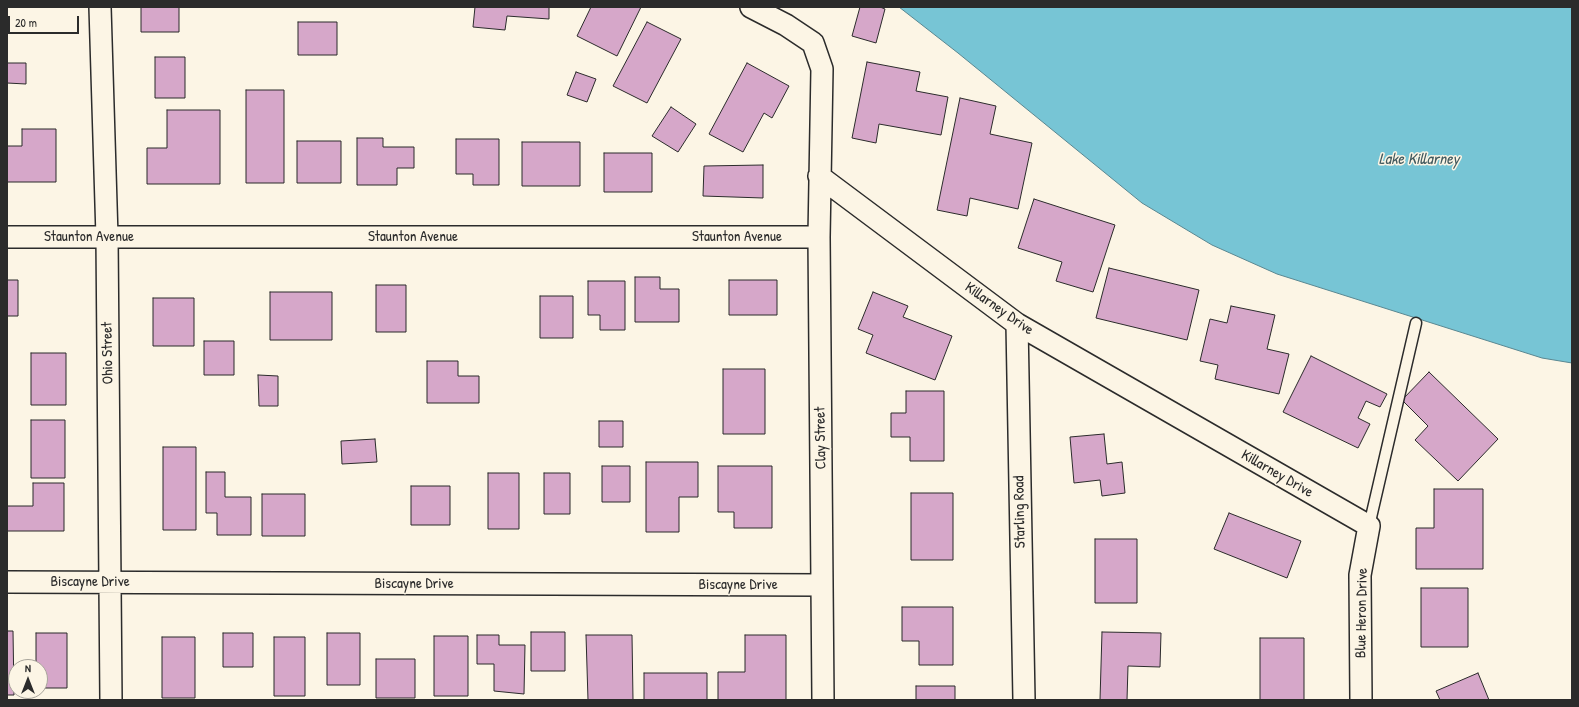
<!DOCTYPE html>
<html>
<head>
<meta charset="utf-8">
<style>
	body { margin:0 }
	#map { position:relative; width:1579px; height:707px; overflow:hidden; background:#fcf5e5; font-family:"Patrick Hand",sans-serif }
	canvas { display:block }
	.frame { position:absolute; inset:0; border:8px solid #2b2b2b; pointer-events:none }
	.north { position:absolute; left:8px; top:659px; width:40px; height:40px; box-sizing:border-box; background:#fcf5e5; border:1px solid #a8a49b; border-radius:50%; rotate:0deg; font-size:11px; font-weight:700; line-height:16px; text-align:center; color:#2b2b2b }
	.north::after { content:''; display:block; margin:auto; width:14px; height:18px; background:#2b2b2b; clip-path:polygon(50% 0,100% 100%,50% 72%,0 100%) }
	.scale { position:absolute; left:8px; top:16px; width:71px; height:18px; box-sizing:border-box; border:2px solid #2b2b2b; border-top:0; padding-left:5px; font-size:12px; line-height:14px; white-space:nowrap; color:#2b2b2b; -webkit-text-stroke:3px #fcf5e5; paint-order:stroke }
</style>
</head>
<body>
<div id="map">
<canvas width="1579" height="707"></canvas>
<div class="frame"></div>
<div class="north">N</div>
<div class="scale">20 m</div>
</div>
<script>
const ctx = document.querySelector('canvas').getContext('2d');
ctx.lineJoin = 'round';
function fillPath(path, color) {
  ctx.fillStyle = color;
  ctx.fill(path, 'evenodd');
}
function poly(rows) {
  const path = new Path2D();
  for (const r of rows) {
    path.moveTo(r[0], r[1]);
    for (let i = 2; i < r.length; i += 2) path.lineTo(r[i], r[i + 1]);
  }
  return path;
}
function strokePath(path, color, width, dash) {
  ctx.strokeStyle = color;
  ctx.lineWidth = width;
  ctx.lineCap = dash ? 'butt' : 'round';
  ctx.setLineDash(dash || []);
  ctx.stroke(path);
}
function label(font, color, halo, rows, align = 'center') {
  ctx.font = font + ' "Patrick Hand",sans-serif';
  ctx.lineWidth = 3;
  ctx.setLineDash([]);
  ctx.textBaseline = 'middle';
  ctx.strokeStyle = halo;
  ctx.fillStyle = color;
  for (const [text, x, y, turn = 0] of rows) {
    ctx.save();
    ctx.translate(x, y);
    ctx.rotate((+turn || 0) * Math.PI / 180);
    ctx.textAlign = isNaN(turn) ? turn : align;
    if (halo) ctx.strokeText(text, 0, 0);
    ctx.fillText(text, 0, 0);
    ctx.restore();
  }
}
const water = poly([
	[899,7,1572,7,1572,363,1542,358,1277,274,1212,245,1142,203,958,53,899,7]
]);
const building = poly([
	[141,7,179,7,179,32,141,32,141,7],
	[475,7,549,7,549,19,507,16,505,30,473,27,475,7],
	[591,7,641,7,617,56,577,36,591,7],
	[860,7,880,7,885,9,876,43,852,36,860,7],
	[298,22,337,22,337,55,298,55,298,22],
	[647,22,681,39,647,103,613,86,647,22],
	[155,57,185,57,185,98,155,98,155,57],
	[867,62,920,72,916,91,948,97,941,135,879,124,876,143,852,138,867,62],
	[7,63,26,63,26,84,7,83,7,63],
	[747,63,789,86,772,118,764,113,743,152,709,134,747,63],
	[576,72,596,79,587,102,567,95,576,72],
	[246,90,284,90,284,183,246,183,246,90],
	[960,98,996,106,990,134,1032,143,1018,209,970,198,967,216,937,210,960,98],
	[671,107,696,124,678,152,652,136,671,107],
	[167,110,220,110,220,184,147,184,147,148,167,148,167,110],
	[22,129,56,129,56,182,7,182,7,146,22,146,22,129],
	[357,138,383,138,383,147,414,147,414,168,397,168,397,185,357,185,357,138],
	[456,139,499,139,499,185,473,185,473,174,456,174,456,139],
	[297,141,341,141,341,183,297,183,297,141],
	[522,142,580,142,580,186,522,186,522,142],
	[604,153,652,153,652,192,604,192,604,153],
	[763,165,763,198,703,196,704,166,763,165],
	[1034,199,1115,225,1093,292,1056,281,1062,262,1018,248,1034,199],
	[1109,268,1199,290,1187,340,1096,318,1109,268],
	[635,277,660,277,660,289,679,289,679,322,635,322,635,277],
	[7,280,18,280,18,316,7,316,7,280],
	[729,280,777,280,777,315,729,315,729,280],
	[588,281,625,281,625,330,600,330,600,315,588,315,588,281],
	[376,285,406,285,406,332,376,332,376,285],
	[270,292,332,292,332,340,270,340,270,292],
	[873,292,908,306,903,317,952,336,935,380,866,353,873,335,858,329,873,292],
	[540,296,573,296,573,338,540,338,540,296],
	[153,298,194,298,194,346,153,346,153,298],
	[1231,306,1275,315,1267,349,1289,354,1279,394,1215,379,1218,365,1200,361,1210,319,1227,323,1231,306],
	[204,341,234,341,234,375,204,375,204,341],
	[31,353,66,353,66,405,31,405,31,353],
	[1311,356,1387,394,1380,407,1366,401,1358,418,1370,424,1358,448,1283,412,1311,356],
	[427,361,458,361,458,376,479,376,479,403,427,403,427,361],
	[723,369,765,369,765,434,723,434,723,369],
	[1429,372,1498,439,1458,481,1415,440,1428,426,1402,400,1429,372],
	[258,375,278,376,278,406,259,406,258,375],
	[906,391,944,391,944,461,910,461,910,437,891,437,891,413,906,413,906,391],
	[31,420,65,420,65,478,31,478,31,420],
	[599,421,623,421,623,447,599,447,599,421],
	[1104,434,1107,464,1122,462,1125,493,1102,496,1100,480,1074,483,1070,437,1104,434],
	[375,439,377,462,342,464,341,441,375,439],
	[163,447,196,447,196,530,163,530,163,447],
	[646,462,698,462,698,497,679,497,679,532,646,532,646,462],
	[602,466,630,466,630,502,602,502,602,466],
	[718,466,772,466,772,528,734,528,734,512,718,512,718,466],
	[206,472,225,472,225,497,251,497,251,535,217,535,217,513,206,513,206,472],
	[488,473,519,473,519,529,488,529,488,473],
	[544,473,570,473,570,514,544,514,544,473],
	[33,483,64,483,64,531,7,531,7,506,33,506,33,483],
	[411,486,450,486,450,525,411,525,411,486],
	[1434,489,1483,489,1483,569,1416,569,1416,528,1434,528,1434,489],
	[911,493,953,493,953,560,911,560,911,493],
	[262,494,305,494,305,536,262,536,262,494],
	[1229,513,1301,541,1287,578,1214,549,1229,513],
	[1095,539,1137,539,1137,603,1095,603,1095,539],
	[1421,588,1468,588,1468,647,1421,647,1421,588],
	[902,607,953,607,953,665,919,665,919,641,902,641,902,607],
	[7,631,13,631,14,695,7,695,7,631],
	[531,632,565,632,565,671,531,671,531,632],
	[1102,632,1161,633,1160,667,1128,666,1127,700,1100,700,1102,632],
	[36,633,67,633,67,688,40,688,40,667,36,667,36,633],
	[223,633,253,633,253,667,223,667,223,633],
	[327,633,360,633,360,685,327,685,327,633],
	[477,635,499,635,499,645,525,645,524,694,494,691,494,664,477,664,477,635],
	[586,635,632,635,633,700,588,700,586,635],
	[745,635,786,635,786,700,718,700,718,672,745,672,745,635],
	[434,636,468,636,468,696,434,696,434,636],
	[162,637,195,637,195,698,162,698,162,637],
	[274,637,305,637,305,696,274,696,274,637],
	[1260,638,1304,638,1304,700,1260,700,1260,638],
	[376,659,415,659,415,698,376,698,376,659],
	[644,673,707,673,707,700,644,700,644,673],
	[1478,673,1489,700,1440,700,1436,691,1478,673],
	[916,686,955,686,955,700,916,700,916,686]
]);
const service = poly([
	[1369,526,1416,323]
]);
const minor = poly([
	[100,7,107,237,111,700],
	[751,7,786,25,813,43,822,69,819,237,823,700],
	[819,176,1017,324,1369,526,1360,575,1361,700],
	[7,237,819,237],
	[1017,324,1024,700],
	[7,582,822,585]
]);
const streetNames = [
	["Staunton Avenue",89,237],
	["Staunton Avenue",413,237],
	["Staunton Avenue",737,237],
	["Killarney Drive",999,309,35],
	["Ohio Street",108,353,-91],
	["Clay Street",821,438,-91],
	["Killarney Drive",1277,474,30],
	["Starling Road",1020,512,-91],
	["Biscayne Drive",90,582],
	["Biscayne Drive",414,584],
	["Biscayne Drive",738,585],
	["Blue Heron Drive",1362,613,-89]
];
const waterNames = [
	["Lake Killarney",1419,160]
];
fillPath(water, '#77c5d5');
strokePath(water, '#598791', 1);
fillPath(building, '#d6a7c9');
strokePath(building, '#2b2b2b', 1);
strokePath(service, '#2b2b2b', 13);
strokePath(minor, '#2b2b2b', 24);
strokePath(service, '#fcf5e5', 10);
strokePath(minor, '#fcf5e5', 21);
label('15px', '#2b2b2b', '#fcf5e5', streetNames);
label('italic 16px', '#42595e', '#fcf5e5', waterNames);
</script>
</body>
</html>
